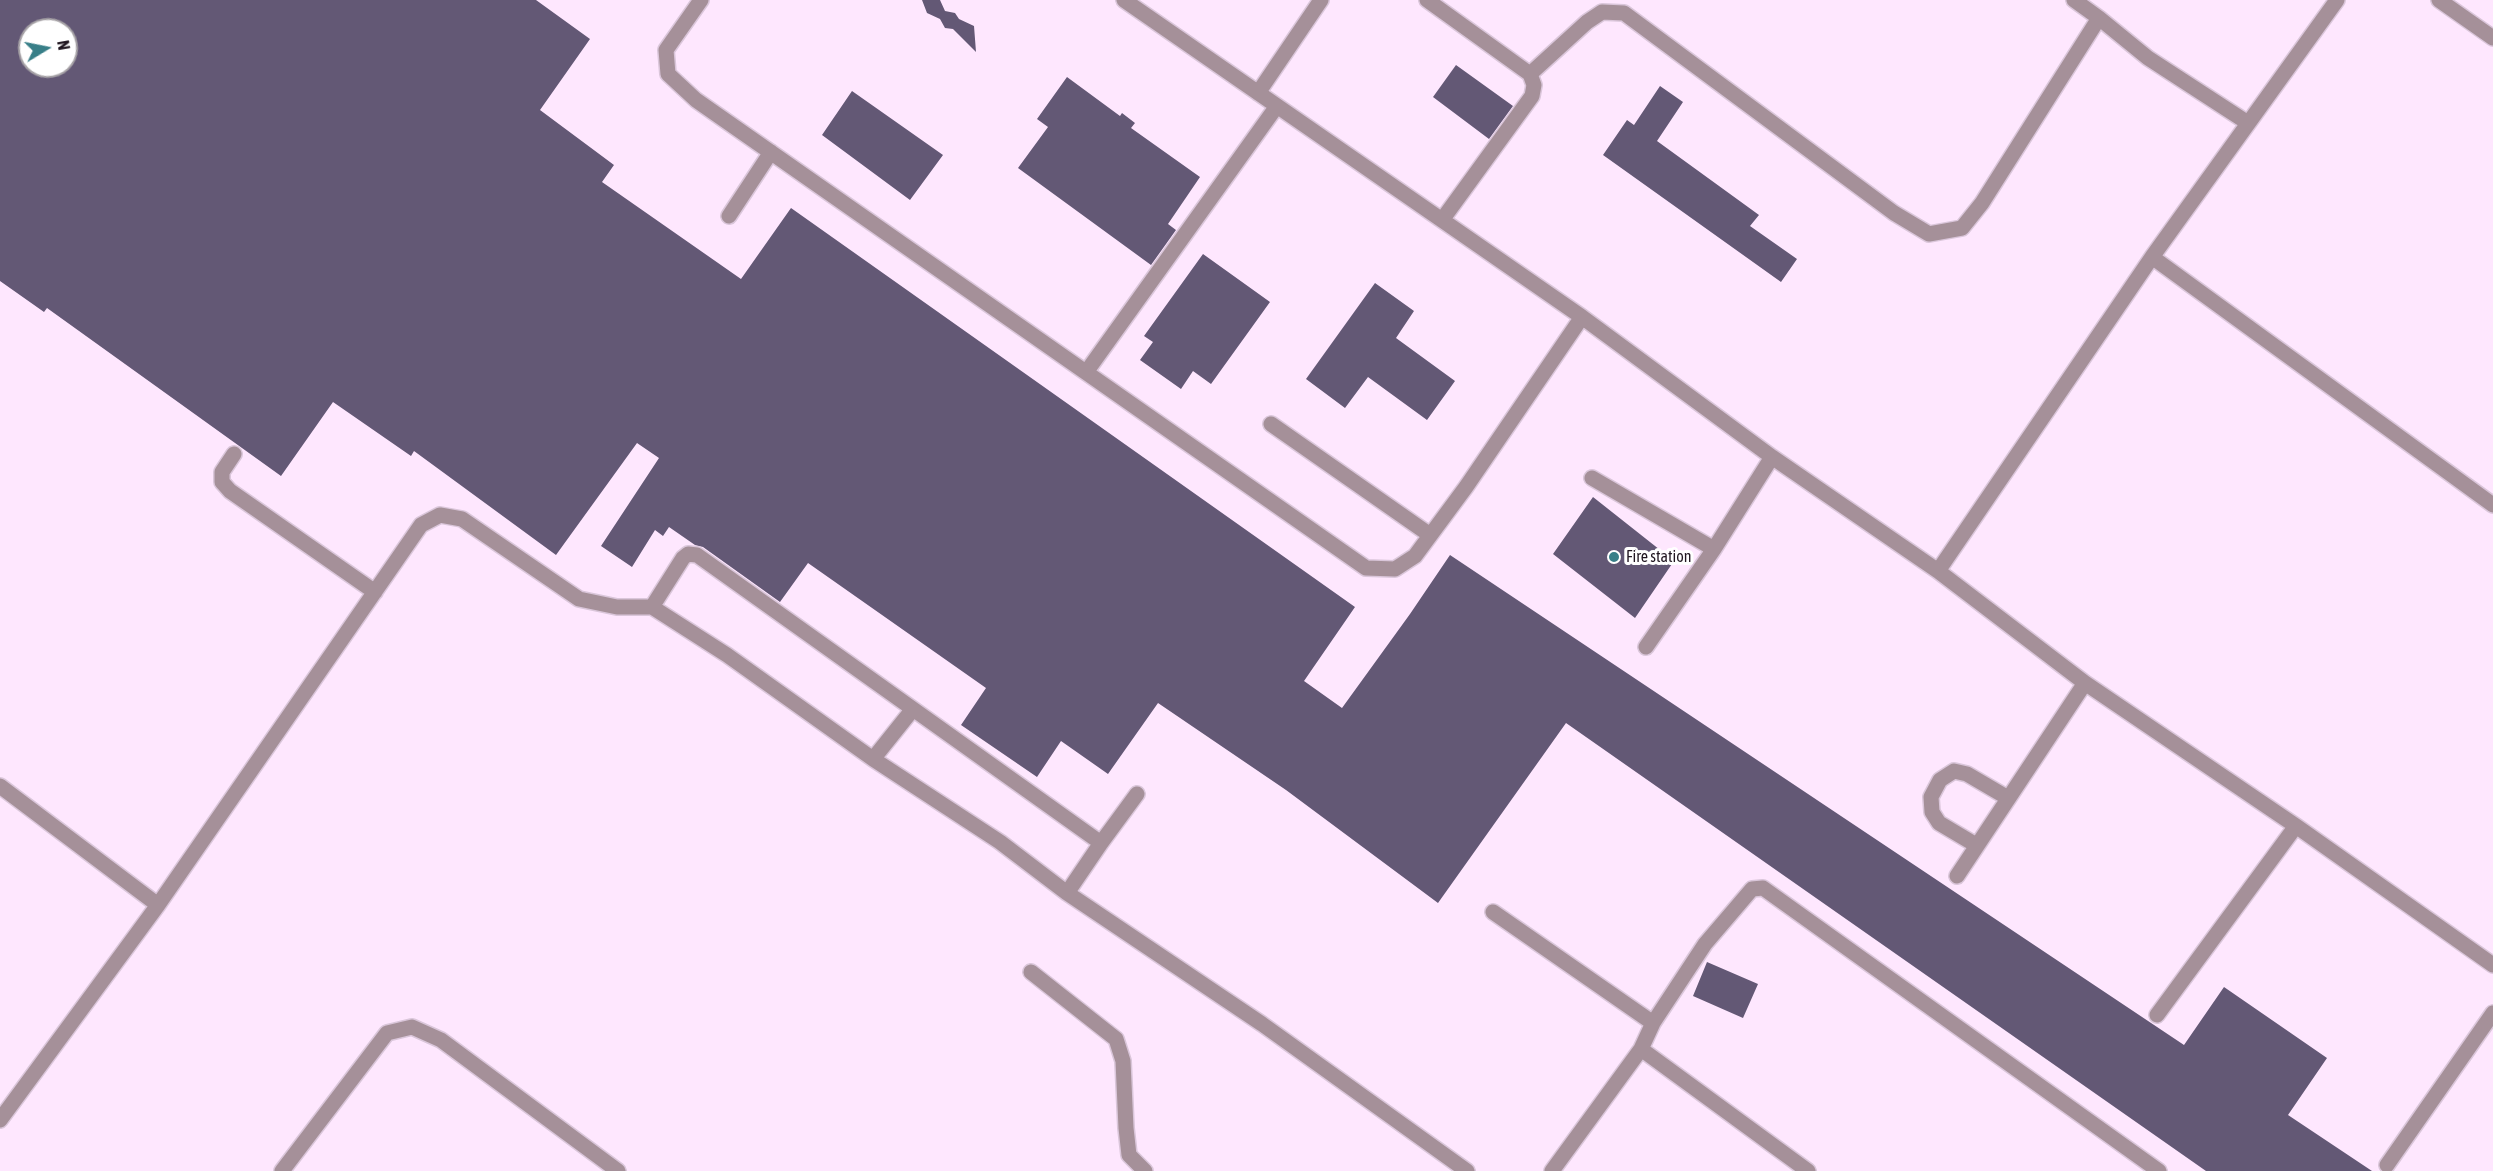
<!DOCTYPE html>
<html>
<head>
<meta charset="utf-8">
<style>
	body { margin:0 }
	#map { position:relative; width:2493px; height:1171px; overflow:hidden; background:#fee7fe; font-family:"Asap Condensed",sans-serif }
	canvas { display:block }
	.north { position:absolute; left:18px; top:18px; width:60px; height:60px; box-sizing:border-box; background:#fff; border:2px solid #a6a2a6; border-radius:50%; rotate:80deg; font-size:16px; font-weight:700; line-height:24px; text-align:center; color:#201620 }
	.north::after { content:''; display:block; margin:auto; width:21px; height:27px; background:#387f88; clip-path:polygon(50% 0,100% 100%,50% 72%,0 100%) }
</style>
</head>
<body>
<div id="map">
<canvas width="2493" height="1171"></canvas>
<div class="north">N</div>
</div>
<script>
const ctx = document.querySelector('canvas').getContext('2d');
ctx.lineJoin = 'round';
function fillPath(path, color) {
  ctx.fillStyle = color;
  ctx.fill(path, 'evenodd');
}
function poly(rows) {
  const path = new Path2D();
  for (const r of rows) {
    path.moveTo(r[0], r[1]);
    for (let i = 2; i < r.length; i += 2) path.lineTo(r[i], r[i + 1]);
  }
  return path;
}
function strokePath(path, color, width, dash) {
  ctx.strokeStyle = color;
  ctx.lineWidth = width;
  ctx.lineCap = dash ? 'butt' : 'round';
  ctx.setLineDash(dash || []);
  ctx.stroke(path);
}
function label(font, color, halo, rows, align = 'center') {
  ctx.font = font + ' "Asap Condensed",sans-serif';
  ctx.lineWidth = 6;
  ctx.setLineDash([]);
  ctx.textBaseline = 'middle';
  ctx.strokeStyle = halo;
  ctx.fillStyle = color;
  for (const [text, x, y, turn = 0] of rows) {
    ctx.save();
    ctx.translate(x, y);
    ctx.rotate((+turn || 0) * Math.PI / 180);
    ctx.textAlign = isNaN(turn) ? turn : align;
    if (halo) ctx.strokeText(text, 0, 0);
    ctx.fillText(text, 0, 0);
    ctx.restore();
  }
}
const building = poly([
	[0,0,536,0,590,39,540,110,614,165,602,182,741,279,791,208,1355,607,1304,681,1342,708,1410,614,1450,555,2184,1045,2224,987,2327,1058,2288,1115,2372,1171,2206,1171,1566,723,1438,903,1286,790,1158,703,1108,774,1061,741,1037,777,961,725,986,688,808,563,780,602,703,547,695,545,669,527,663,536,655,530,632,567,601,546,659,458,637,443,556,555,414,451,411,456,333,402,281,476,47,308,44,312,0,281],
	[30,30,66,30,66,66,30,66],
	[922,0,940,0,945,11,955,13,959,19,974,26,976,52,953,29,945,28,940,19,927,13],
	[1456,65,1513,106,1489,139,1433,97],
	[1067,77,1120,116,1122,113,1135,123,1131,128,1200,177,1168,224,1176,230,1151,265,1018,168,1048,127,1037,119],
	[1660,86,1683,102,1657,141,1759,215,1750,226,1797,259,1781,282,1603,155,1627,120,1634,125],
	[852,91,943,155,910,200,822,135],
	[1203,254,1270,302,1211,384,1193,371,1181,389,1140,360,1153,342,1144,336],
	[1375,283,1414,311,1396,338,1455,381,1427,420,1368,377,1345,408,1306,379],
	[1593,497,1674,561,1635,618,1553,554],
	[1707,962,1758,984,1743,1018,1693,996]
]);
const minor = poly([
	[701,0,666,50,668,74,696,100,1366,568,1395,569,1415,556,1466,487,1582,317],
	[1124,0,1582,317,1772,457,1938,571,2085,683,2296,826,2493,965],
	[1427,0,1530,74,1534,85,1532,96,1442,220],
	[2074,0,2099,18],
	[2439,0,2493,38],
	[1530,74,1587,22,1602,12,1624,13,1894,213,1929,234,1962,228,1982,203,2099,18,2148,58,2248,123],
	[1258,93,1321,0],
	[729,216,771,152],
	[2152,257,2493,505],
	[1087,371,1277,106],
	[1271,424,1430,535],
	[234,454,222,472,222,482,230,491,375,592],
	[1592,478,1714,549],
	[1938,571,2152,257,2337,0],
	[652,607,683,558,688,554,697,555,1101,843,1067,893],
	[1646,647,1714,549,1772,457],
	[873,759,913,709],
	[0,786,158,905],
	[1101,843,1137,794],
	[1976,845,1939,823,1932,812,1931,797,1940,780,1954,771,1967,774,2008,798],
	[1957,876,2085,683],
	[1493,912,1653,1023],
	[1031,972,1116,1039,1123,1061,1126,1128,1129,1155,1145,1171],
	[2157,1015,2296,826],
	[1641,1049,1808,1171],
	[0,1120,158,905,421,525,440,515,462,519,579,599,617,607,652,607,727,655,873,759,1000,842,1067,893,1262,1024,1467,1171],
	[2387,1165,2493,1013],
	[282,1171,387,1033,412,1027,441,1040,618,1171],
	[1552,1171,1641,1049,1653,1023,1705,944,1752,889,1763,888,2159,1171]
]);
const markers = [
	[1614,557,6,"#387f88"]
];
const poiNames = [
	["Fire station",1626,557]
];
fillPath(building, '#635875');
strokePath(minor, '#dac6da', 18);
strokePath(minor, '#a59099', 15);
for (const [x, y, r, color] of markers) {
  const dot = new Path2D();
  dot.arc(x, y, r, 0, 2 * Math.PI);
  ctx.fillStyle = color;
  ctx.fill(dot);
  strokePath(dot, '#fff', 2);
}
label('16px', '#201620', '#fff', poiNames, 'left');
</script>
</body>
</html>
